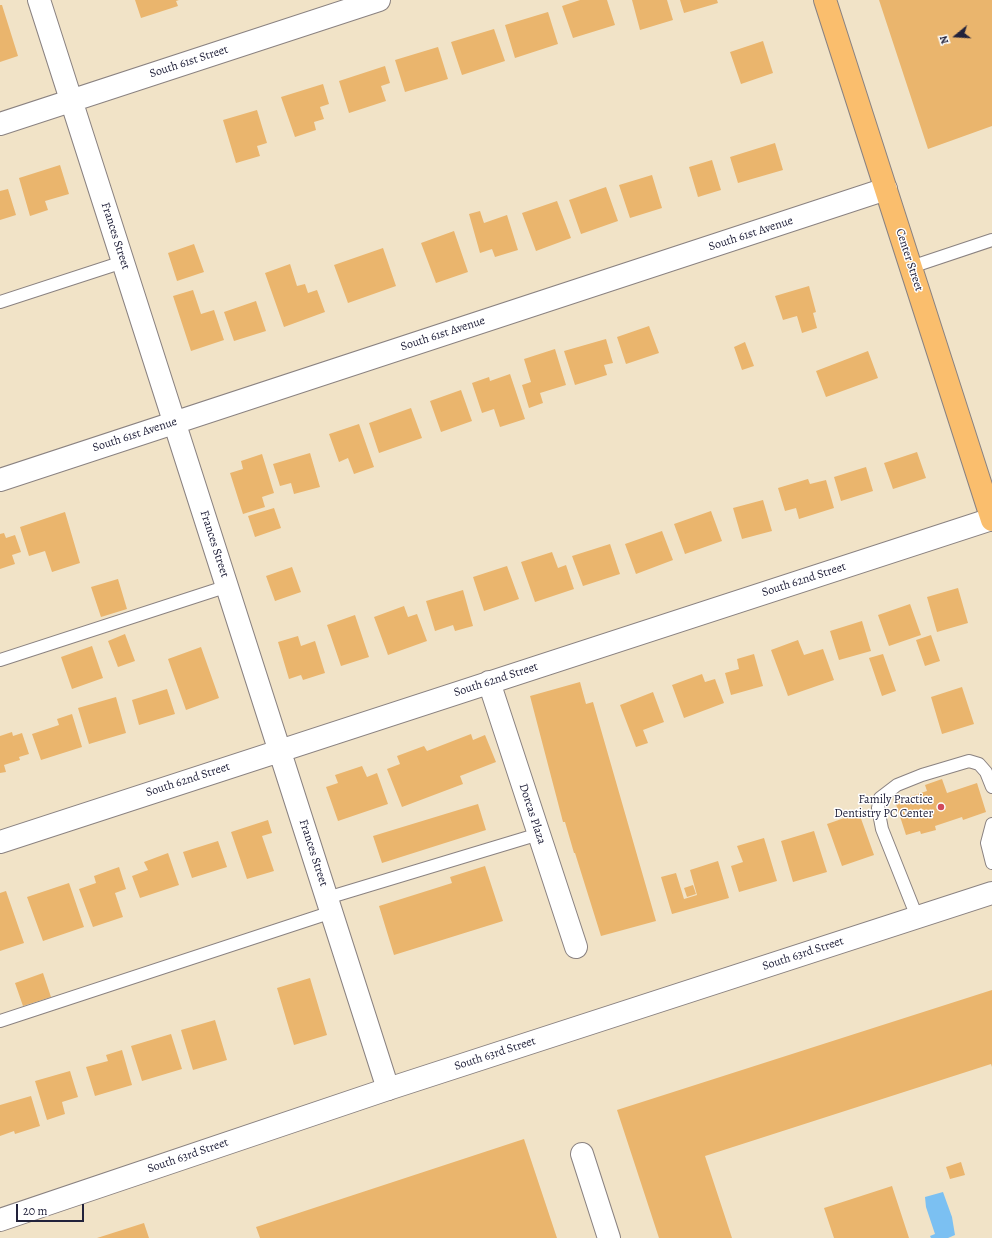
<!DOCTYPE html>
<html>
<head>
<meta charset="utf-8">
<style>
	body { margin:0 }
	#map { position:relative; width:992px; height:1238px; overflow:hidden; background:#f1e3c7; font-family:Alegreya,serif }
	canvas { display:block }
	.north { position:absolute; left:936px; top:16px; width:40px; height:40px; -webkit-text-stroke:3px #fff; paint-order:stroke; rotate:252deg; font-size:11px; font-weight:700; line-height:16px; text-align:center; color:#22223b }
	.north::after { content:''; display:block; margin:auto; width:14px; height:18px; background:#22223b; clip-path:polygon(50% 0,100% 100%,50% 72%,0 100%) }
	.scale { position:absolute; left:16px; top:1204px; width:68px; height:18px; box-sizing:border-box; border:2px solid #22223b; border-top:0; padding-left:5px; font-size:12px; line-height:14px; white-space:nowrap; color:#22223b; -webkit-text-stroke:3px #fff; paint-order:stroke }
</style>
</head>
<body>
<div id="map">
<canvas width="992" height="1238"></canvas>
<div class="north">N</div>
<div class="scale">20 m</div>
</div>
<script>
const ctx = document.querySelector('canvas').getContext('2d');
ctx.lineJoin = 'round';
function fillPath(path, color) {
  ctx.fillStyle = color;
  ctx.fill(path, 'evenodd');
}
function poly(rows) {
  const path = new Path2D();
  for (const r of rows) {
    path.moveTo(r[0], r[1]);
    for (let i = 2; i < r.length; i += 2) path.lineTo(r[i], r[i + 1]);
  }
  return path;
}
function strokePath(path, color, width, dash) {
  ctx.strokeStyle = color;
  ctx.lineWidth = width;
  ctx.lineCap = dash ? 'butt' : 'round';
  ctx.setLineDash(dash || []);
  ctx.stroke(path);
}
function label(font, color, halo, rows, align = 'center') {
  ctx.font = font + ' Alegreya,serif';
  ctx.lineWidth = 3;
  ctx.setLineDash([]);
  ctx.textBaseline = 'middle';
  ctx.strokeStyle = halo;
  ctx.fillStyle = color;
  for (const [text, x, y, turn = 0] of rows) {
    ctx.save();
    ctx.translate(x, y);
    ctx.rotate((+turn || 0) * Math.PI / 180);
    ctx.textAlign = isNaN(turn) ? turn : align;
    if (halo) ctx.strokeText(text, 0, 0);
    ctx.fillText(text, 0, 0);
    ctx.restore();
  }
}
const water = poly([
	[943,1192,952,1217,955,1235,948,1238,931,1238,930,1236,935,1234,926,1207,925,1197]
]);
const building = poly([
	[135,0,179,0,176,1,178,6,141,18],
	[580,0,607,0,615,25,573,38,562,6],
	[632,0,667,0,673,20,640,30],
	[680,0,717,0,718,3,684,13],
	[879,0,992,0,992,126,928,149],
	[0,5,2,5,18,56,0,62],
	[548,12,558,44,515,58,505,25],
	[494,29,505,61,462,75,451,42],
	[763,41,773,73,741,84,730,52],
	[438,47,448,79,405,92,395,60],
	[385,66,390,83,381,86,386,101,349,113,339,81],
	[323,84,329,104,320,107,324,119,314,122,316,130,295,137,281,97],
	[257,110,267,143,257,146,260,156,236,163,223,120],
	[775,143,783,170,738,183,730,157],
	[712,160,721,190,698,197,689,167],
	[60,165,69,194,45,201,48,210,30,216,19,178],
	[652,175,662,208,630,218,619,185],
	[606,187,618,221,581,234,569,200],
	[8,189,16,215,0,220,0,191],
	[557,201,571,238,536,251,522,213],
	[480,211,484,223,507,215,518,250,495,257,492,249,480,253,469,214],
	[454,231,468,272,436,283,421,243],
	[194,244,204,272,177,281,168,253],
	[383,248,396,286,348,303,334,265],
	[290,264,297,286,305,284,308,293,317,290,325,312,284,327,265,273],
	[809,286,816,312,813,313,817,328,802,333,797,316,783,320,775,296],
	[193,290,201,314,214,310,224,340,191,351,173,296],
	[256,301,266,331,234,341,224,312],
	[649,326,659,353,626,364,617,337],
	[606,339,613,363,604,365,607,375,575,385,564,351],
	[745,342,754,366,742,370,734,347],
	[555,349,566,385,540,393,543,403,529,408,522,385,531,382,524,359],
	[868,351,878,378,826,397,816,371],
	[510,374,525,419,500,427,494,409,482,413,472,383,489,377,490,381],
	[461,390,472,421,441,432,430,401],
	[411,408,422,438,379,453,369,423],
	[359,424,374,467,354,474,348,458,339,462,329,434],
	[917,452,926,478,893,489,884,463],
	[310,453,320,487,294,494,291,483,280,486,273,464],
	[262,454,274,493,262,497,265,507,243,514,230,473,243,469,241,461],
	[866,467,873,491,841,501,834,477],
	[808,479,810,484,826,480,834,508,799,519,796,508,785,511,778,488],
	[763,500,772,531,742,539,733,508],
	[274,508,281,528,255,537,248,516],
	[711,511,722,541,685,554,674,524],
	[65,512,80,563,52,572,45,551,29,556,20,527],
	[662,531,673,560,636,574,625,544],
	[4,533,6,538,15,535,21,552,12,555,15,564,0,569,0,534],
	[610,544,620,574,583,586,572,556],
	[552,552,558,568,566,565,574,589,535,602,521,562],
	[507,566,519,599,484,611,473,577],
	[292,567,301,592,275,601,266,576],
	[118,579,127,609,101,617,91,587],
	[958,588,968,623,937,632,927,597],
	[463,590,473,626,455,631,453,625,435,631,426,601],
	[910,604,921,635,889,646,878,615],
	[404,606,408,617,417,614,427,641,388,655,374,617],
	[355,615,369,657,341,666,327,625],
	[862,621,871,651,839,660,830,631],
	[125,634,135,661,118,667,108,641],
	[931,635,940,661,925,666,916,640],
	[298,636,301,646,315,641,325,673,303,680,301,675,289,679,278,642],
	[798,640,804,655,823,649,834,680,788,696,771,650],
	[92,646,103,678,72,689,61,657],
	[201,647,219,698,186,710,168,659],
	[754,654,763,686,731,695,725,673,739,669,737,659],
	[883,654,896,691,882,696,869,658],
	[702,674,705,682,715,679,724,703,684,718,672,685],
	[580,682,586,704,593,702,656,921,601,936,575,853,574,853,565,822,563,822,530,696],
	[962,687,974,724,942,734,931,697],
	[167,689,175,714,139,725,132,700],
	[653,692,664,722,643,730,648,743,636,747,620,705],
	[116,697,126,733,89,744,78,708],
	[72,714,82,747,41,760,32,734,59,725,57,719],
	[12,732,13,736,22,733,29,754,19,757,20,760,4,765,6,772,0,773,0,736],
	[471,734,473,740,485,735,496,762,460,776,463,784,402,807,387,769,400,764,397,756,424,746,427,751],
	[362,766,367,777,377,773,388,804,338,821,326,787,338,783,335,775],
	[942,779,947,793,977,783,986,812,963,820,962,817,935,826,936,830,921,834,920,831,906,835,895,801,927,791,925,785],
	[478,804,486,830,382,863,373,836],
	[859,813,874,855,842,866,827,824],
	[268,820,272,833,262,836,274,871,247,879,231,832],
	[814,831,827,872,793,882,781,841],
	[764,838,777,881,739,892,731,866,743,862,737,846],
	[218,841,227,867,192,878,183,852],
	[168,853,179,885,140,898,132,876,148,870,144,862],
	[718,861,729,898,672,914,661,877,676,873,684,899,697,895,690,870],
	[485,866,503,921,394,955,379,906,452,883,450,877],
	[119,867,126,889,115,893,123,917,93,927,79,889,96,883,94,876],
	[69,883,84,927,43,941,27,897],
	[693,885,696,894,687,897,684,888],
	[6,891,24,943,0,951,0,893],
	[43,973,51,997,23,1006,15,983],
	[310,978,327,1035,294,1045,277,988],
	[992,990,992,1067,991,1064,705,1156,732,1238,659,1238,617,1110],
	[215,1020,227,1060,193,1070,181,1030],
	[171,1034,182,1069,142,1081,131,1046],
	[122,1050,132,1085,95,1096,86,1067,108,1061,106,1055],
	[70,1071,78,1097,62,1102,65,1114,47,1120,35,1081],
	[31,1096,40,1126,15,1134,14,1131,0,1136,0,1105],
	[524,1139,557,1238,260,1238,256,1227],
	[961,1162,965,1175,950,1179,946,1167],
	[892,1186,909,1238,834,1238,824,1208],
	[144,1223,149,1238,97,1238]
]);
const service = poly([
	[911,267,992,240],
	[0,302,123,262],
	[0,660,228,586],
	[992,824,987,843,992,863],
	[327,898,539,834],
	[917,917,882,829,878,808,880,798,897,785,922,775,969,761,979,764,986,772,992,787],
	[0,1021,332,912]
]);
const minor = poly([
	[39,0,388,1089],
	[0,124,379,0],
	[0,480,886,189],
	[489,682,576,947],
	[0,842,992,519],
	[582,1154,609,1238]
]);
const tertiary = poly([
	[0,1220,388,1089,992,893]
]);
const primary = poly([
	[825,0,992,520]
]);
const markers = [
	[941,807,4,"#d1495b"]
];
const streetNames = [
	["South 61st Street",189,62,-18],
	["South 61st Avenue",751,234,-18],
	["Frances Street",115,236,72],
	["Center Street",909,260,72],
	["South 61st Avenue",443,334,-18],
	["South 61st Avenue",135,435,-18],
	["Frances Street",214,544,72],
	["South 62nd Street",804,580,-18],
	["South 62nd Street",496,680,-18],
	["South 62nd Street",188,780,-18],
	["Dorcas Plaza",532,814,72],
	["Frances Street",313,853,72],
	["South 63rd Street",803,954,-18],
	["South 63rd Street",495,1054,-18],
	["South 63rd Street",188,1156,-19]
];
const poiNames = [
	["Family Practice",933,800],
	["Dentistry PC Center",933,814]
];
fillPath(water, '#7bc0f2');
fillPath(building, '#eab56d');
strokePath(service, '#8a8281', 14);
strokePath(minor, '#8a8281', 24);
strokePath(tertiary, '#8a8281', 24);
strokePath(primary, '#8a8281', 24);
strokePath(service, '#fff', 12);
strokePath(minor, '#fff', 22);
strokePath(tertiary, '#fff', 22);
strokePath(primary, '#fabe6d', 22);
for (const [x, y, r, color] of markers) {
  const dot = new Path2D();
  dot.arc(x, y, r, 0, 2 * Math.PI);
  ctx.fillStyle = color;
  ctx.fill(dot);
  strokePath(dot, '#fff', 1.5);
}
label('12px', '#22223b', '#fff', streetNames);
label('12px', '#22223b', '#fff', poiNames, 'right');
</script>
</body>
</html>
